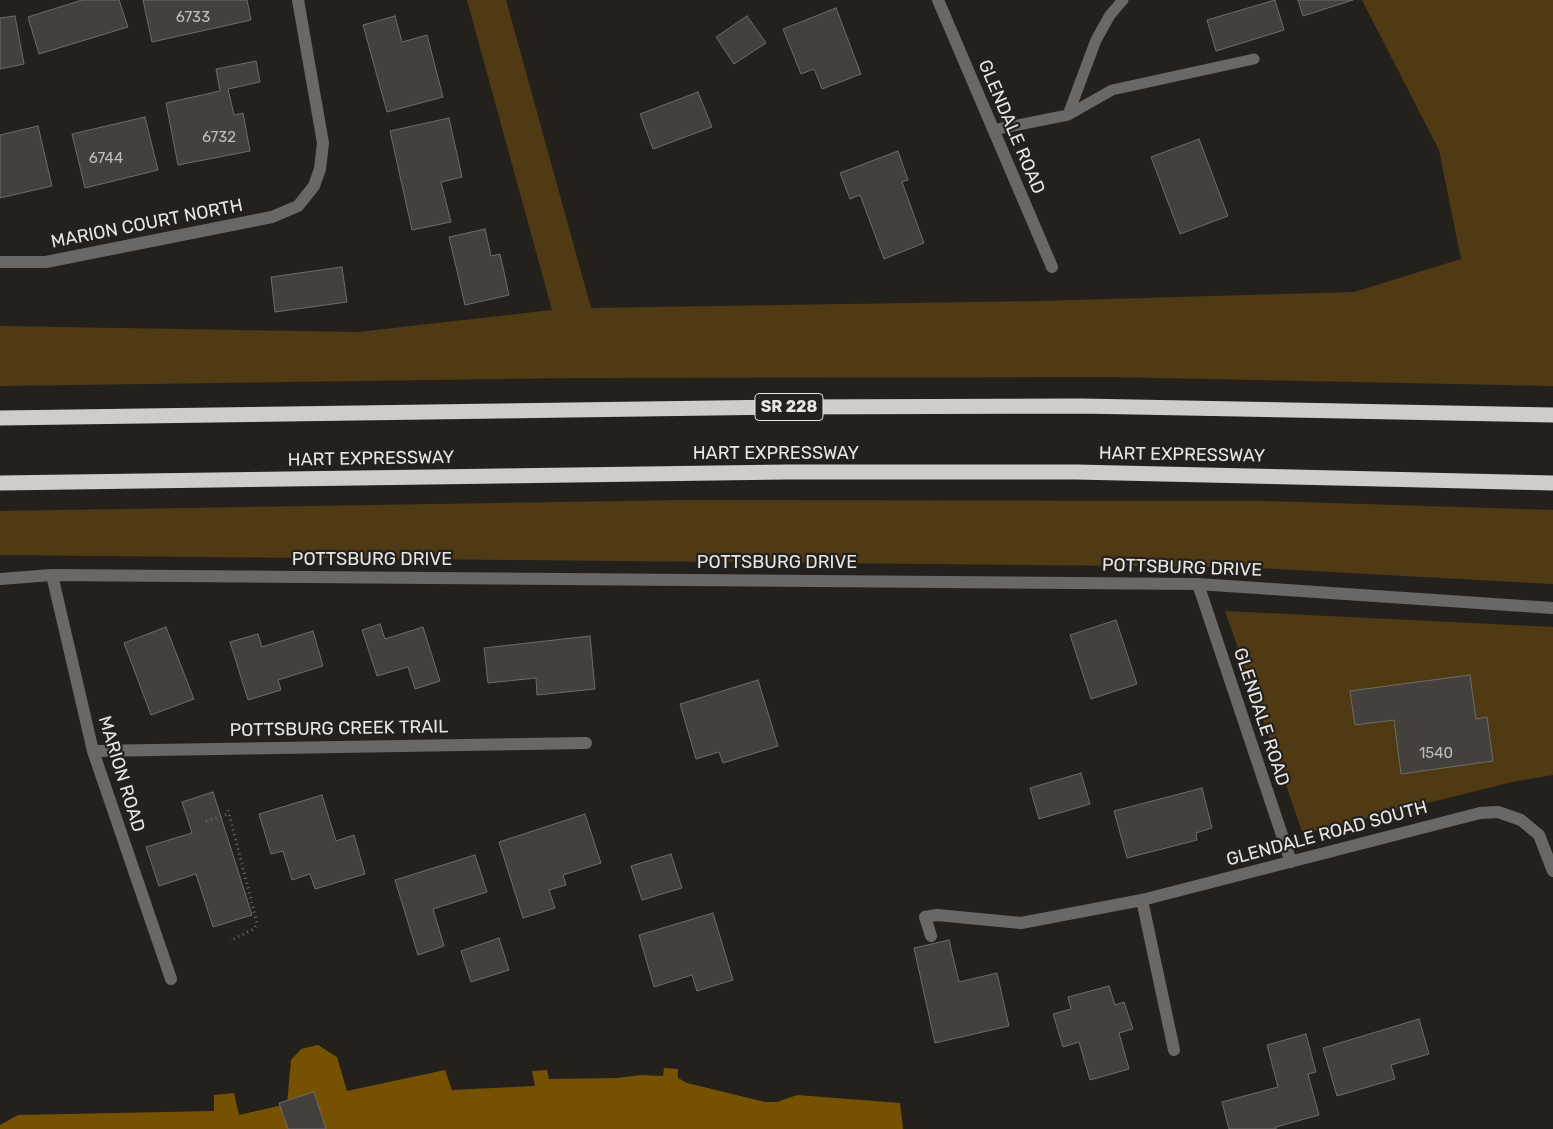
<!DOCTYPE html>
<html>
<head>
<meta charset="utf-8">
<style>
	body { margin:0 }
	canvas { display:block; background:#24211d }
</style>
</head>
<body>
<canvas width="1553" height="1129"></canvas>
<script>
const ctx = document.querySelector('canvas').getContext('2d');
ctx.lineJoin = 'round';
function fillPath(path, color) {
  ctx.fillStyle = color;
  ctx.fill(path, 'evenodd');
}
function poly(rows) {
  const path = new Path2D();
  for (const r of rows) {
    path.moveTo(r[0], r[1]);
    for (let i = 2; i < r.length; i += 2) path.lineTo(r[i], r[i + 1]);
  }
  return path;
}
function strokePath(path, color, width, dash) {
  ctx.strokeStyle = color;
  ctx.lineWidth = width;
  ctx.lineCap = dash ? 'butt' : 'round';
  ctx.setLineDash(dash || []);
  ctx.stroke(path);
}
function label(font, color, halo, rows, align = 'center') {
  ctx.font = font + ' Rubik,sans-serif';
  ctx.lineWidth = 4.5;
  ctx.setLineDash([]);
  ctx.textBaseline = 'middle';
  ctx.strokeStyle = halo;
  ctx.fillStyle = color;
  for (const [text, x, y, turn = 0] of rows) {
    ctx.save();
    ctx.translate(x, y);
    ctx.rotate((+turn || 0) * Math.PI / 180);
    ctx.textAlign = isNaN(turn) ? turn : align;
    if (halo) ctx.strokeText(text, 0, 0);
    ctx.fillText(text, 0, 0);
    ctx.restore();
  }
}
const green = poly([
	[467,0,506,0,591,308,1040,301,1354,292,1461,259,1439,150,1362,0,1553,0,1553,386,1110,377,573,378,0,386,0,326,358,332,552,310],
	[686,500,1266,501,1553,510,1553,584,1239,567,0,555,0,511],
	[1225,611,1553,627,1553,775,1512,782,1303,834]
]);
const water = poly([
	[318,1045,337,1057,347,1091,445,1070,452,1090,535,1086,532,1071,547,1070,549,1079,618,1078,641,1075,663,1076,664,1068,678,1069,678,1078,687,1083,765,1102,777,1102,797,1095,900,1103,903,1129,0,1129,0,1125,18,1115,214,1111,214,1095,234,1093,239,1115,287,1104,291,1060,301,1049]
]);
const building = poly([
	[82,0,119,0,128,27,39,54,28,17,82,0],
	[143,0,247,0,251,20,152,42,143,0],
	[1275,0,1284,30,1216,51,1207,20,1275,0],
	[1298,0,1353,0,1303,16,1298,0],
	[836,8,861,74,822,89,814,69,801,74,783,29,836,8],
	[15,16,24,64,0,69,0,18,15,16],
	[395,16,402,42,427,35,443,97,387,112,363,25,395,16],
	[747,16,766,43,734,64,716,37,747,16],
	[256,61,260,82,228,89,234,115,243,113,250,151,178,165,166,103,220,91,216,69,256,61],
	[698,92,712,127,653,149,640,114,698,92],
	[145,117,158,170,85,188,72,134,145,117],
	[449,118,462,177,441,182,451,222,412,230,390,131,449,118],
	[38,126,52,186,0,198,0,135,38,126],
	[1199,139,1228,216,1180,234,1151,157,1199,139],
	[898,151,908,180,902,182,924,243,884,259,860,195,850,199,840,173,898,151],
	[485,229,491,256,500,254,509,295,465,305,449,237,485,229],
	[342,267,347,302,275,312,271,277,342,267],
	[1116,620,1137,684,1091,699,1070,635,1116,620],
	[380,624,385,639,423,627,440,681,415,689,408,667,377,676,362,630,380,624],
	[166,627,194,699,151,715,124,643,166,627],
	[313,631,323,666,278,680,281,690,248,700,230,642,258,634,262,647,313,631],
	[590,636,595,689,537,695,536,678,488,683,484,648,590,636],
	[1470,675,1476,719,1487,717,1493,761,1401,774,1394,720,1355,725,1350,691,1470,675],
	[758,680,778,746,723,763,719,752,696,759,680,704,758,680],
	[1081,773,1090,804,1039,819,1030,788,1081,773],
	[1202,788,1212,828,1196,833,1197,840,1127,858,1114,811,1202,788],
	[213,792,252,915,213,927,196,874,159,886,146,847,192,833,182,802,213,792],
	[322,795,336,841,354,835,365,874,315,889,310,874,292,880,283,851,271,854,259,814,322,795],
	[585,814,601,863,563,875,566,885,549,890,555,908,523,918,499,842,585,814],
	[671,854,682,888,642,900,631,866,671,854],
	[475,855,487,892,433,909,444,946,418,955,395,880,475,855],
	[713,913,733,980,697,991,692,975,654,987,639,935,713,913],
	[499,938,509,970,471,982,461,951,499,938],
	[949,940,959,982,997,973,1009,1026,935,1043,914,948,949,940],
	[1109,986,1115,1005,1124,1002,1133,1029,1119,1033,1129,1069,1090,1080,1079,1042,1063,1047,1053,1014,1071,1009,1068,997,1109,986],
	[1419,1019,1429,1054,1391,1065,1395,1079,1337,1096,1323,1048,1419,1019],
	[1306,1034,1316,1072,1308,1074,1319,1115,1276,1127,1276,1129,1229,1129,1222,1102,1278,1087,1267,1045,1306,1034],
	[314,1092,326,1129,288,1129,279,1103,314,1092]
]);
const path = poly([
	[228,810,257,923,254,929,230,941],
	[206,821,229,814]
]);
const service = poly([
	[1068,115,1096,40,1110,15,1123,0],
	[993,130,1068,115,1112,90,1254,59]
]);
const minor = poly([
	[938,0,1052,267],
	[0,262,46,262,272,217,298,206,314,186,320,169,323,143,298,0],
	[52,575,93,751,171,979],
	[0,579,52,575,1198,584,1553,608],
	[1198,584,1291,862],
	[93,751,586,743],
	[1142,900,1174,1050],
	[931,936,925,917,937,915,1021,923,1142,900,1480,813,1498,812,1521,820,1539,835,1553,871]
]);
const motorway = poly([
	[0,418,785,407,1081,406,1553,415],
	[0,483,787,472,1076,472,1553,483]
]);
const numberNames = [
	["6733",193,18],
	["6732",219,138],
	["6744",106,159],
	["1540",1436,754]
];
const shields = [
	[789,407,68]
];
const shieldNames = [
	["SR 228",789,407]
];
const streetNames = [
	["GLENDALE ROAD",1011,127,67],
	["MARION COURT NORTH",147,224,-11],
	["HART EXPRESSWAY",776,454],
	["HART EXPRESSWAY",1182,455,1],
	["HART EXPRESSWAY",371,459,-1],
	["POTTSBURG DRIVE",372,560],
	["POTTSBURG DRIVE",777,563],
	["POTTSBURG DRIVE",1182,568,2],
	["GLENDALE ROAD",1261,717,72],
	["POTTSBURG CREEK TRAIL",339,729,-1],
	["MARION ROAD",121,774,73],
	["GLENDALE ROAD SOUTH",1327,834,-15]
];
fillPath(green, '#503a14');
fillPath(water, '#765102');
fillPath(building, '#44413c');
strokePath(building, '#6e6b66', 1);
strokePath(path, '#6b6965', 3, [1, 4]);
strokePath(service, '#6a6866', 11);
strokePath(minor, '#6a6866', 12);
strokePath(motorway, '#d0ccc7', 15);
label('15px', '#bfbdba', null, numberNames);
for (const [x, y, w] of shields) {
  const box = new Path2D();
  box.roundRect(x - w / 2, y - 13.5, w, 27, 4);
  ctx.fillStyle = '#24211d';
  ctx.fill(box);
  strokePath(box, '#e8e6e4', 1);
}
label('bold 16px', '#e8e6e4', null, shieldNames);
label('18px', '#e8e6e4', '#24211d', streetNames);
</script>
</body>
</html>
